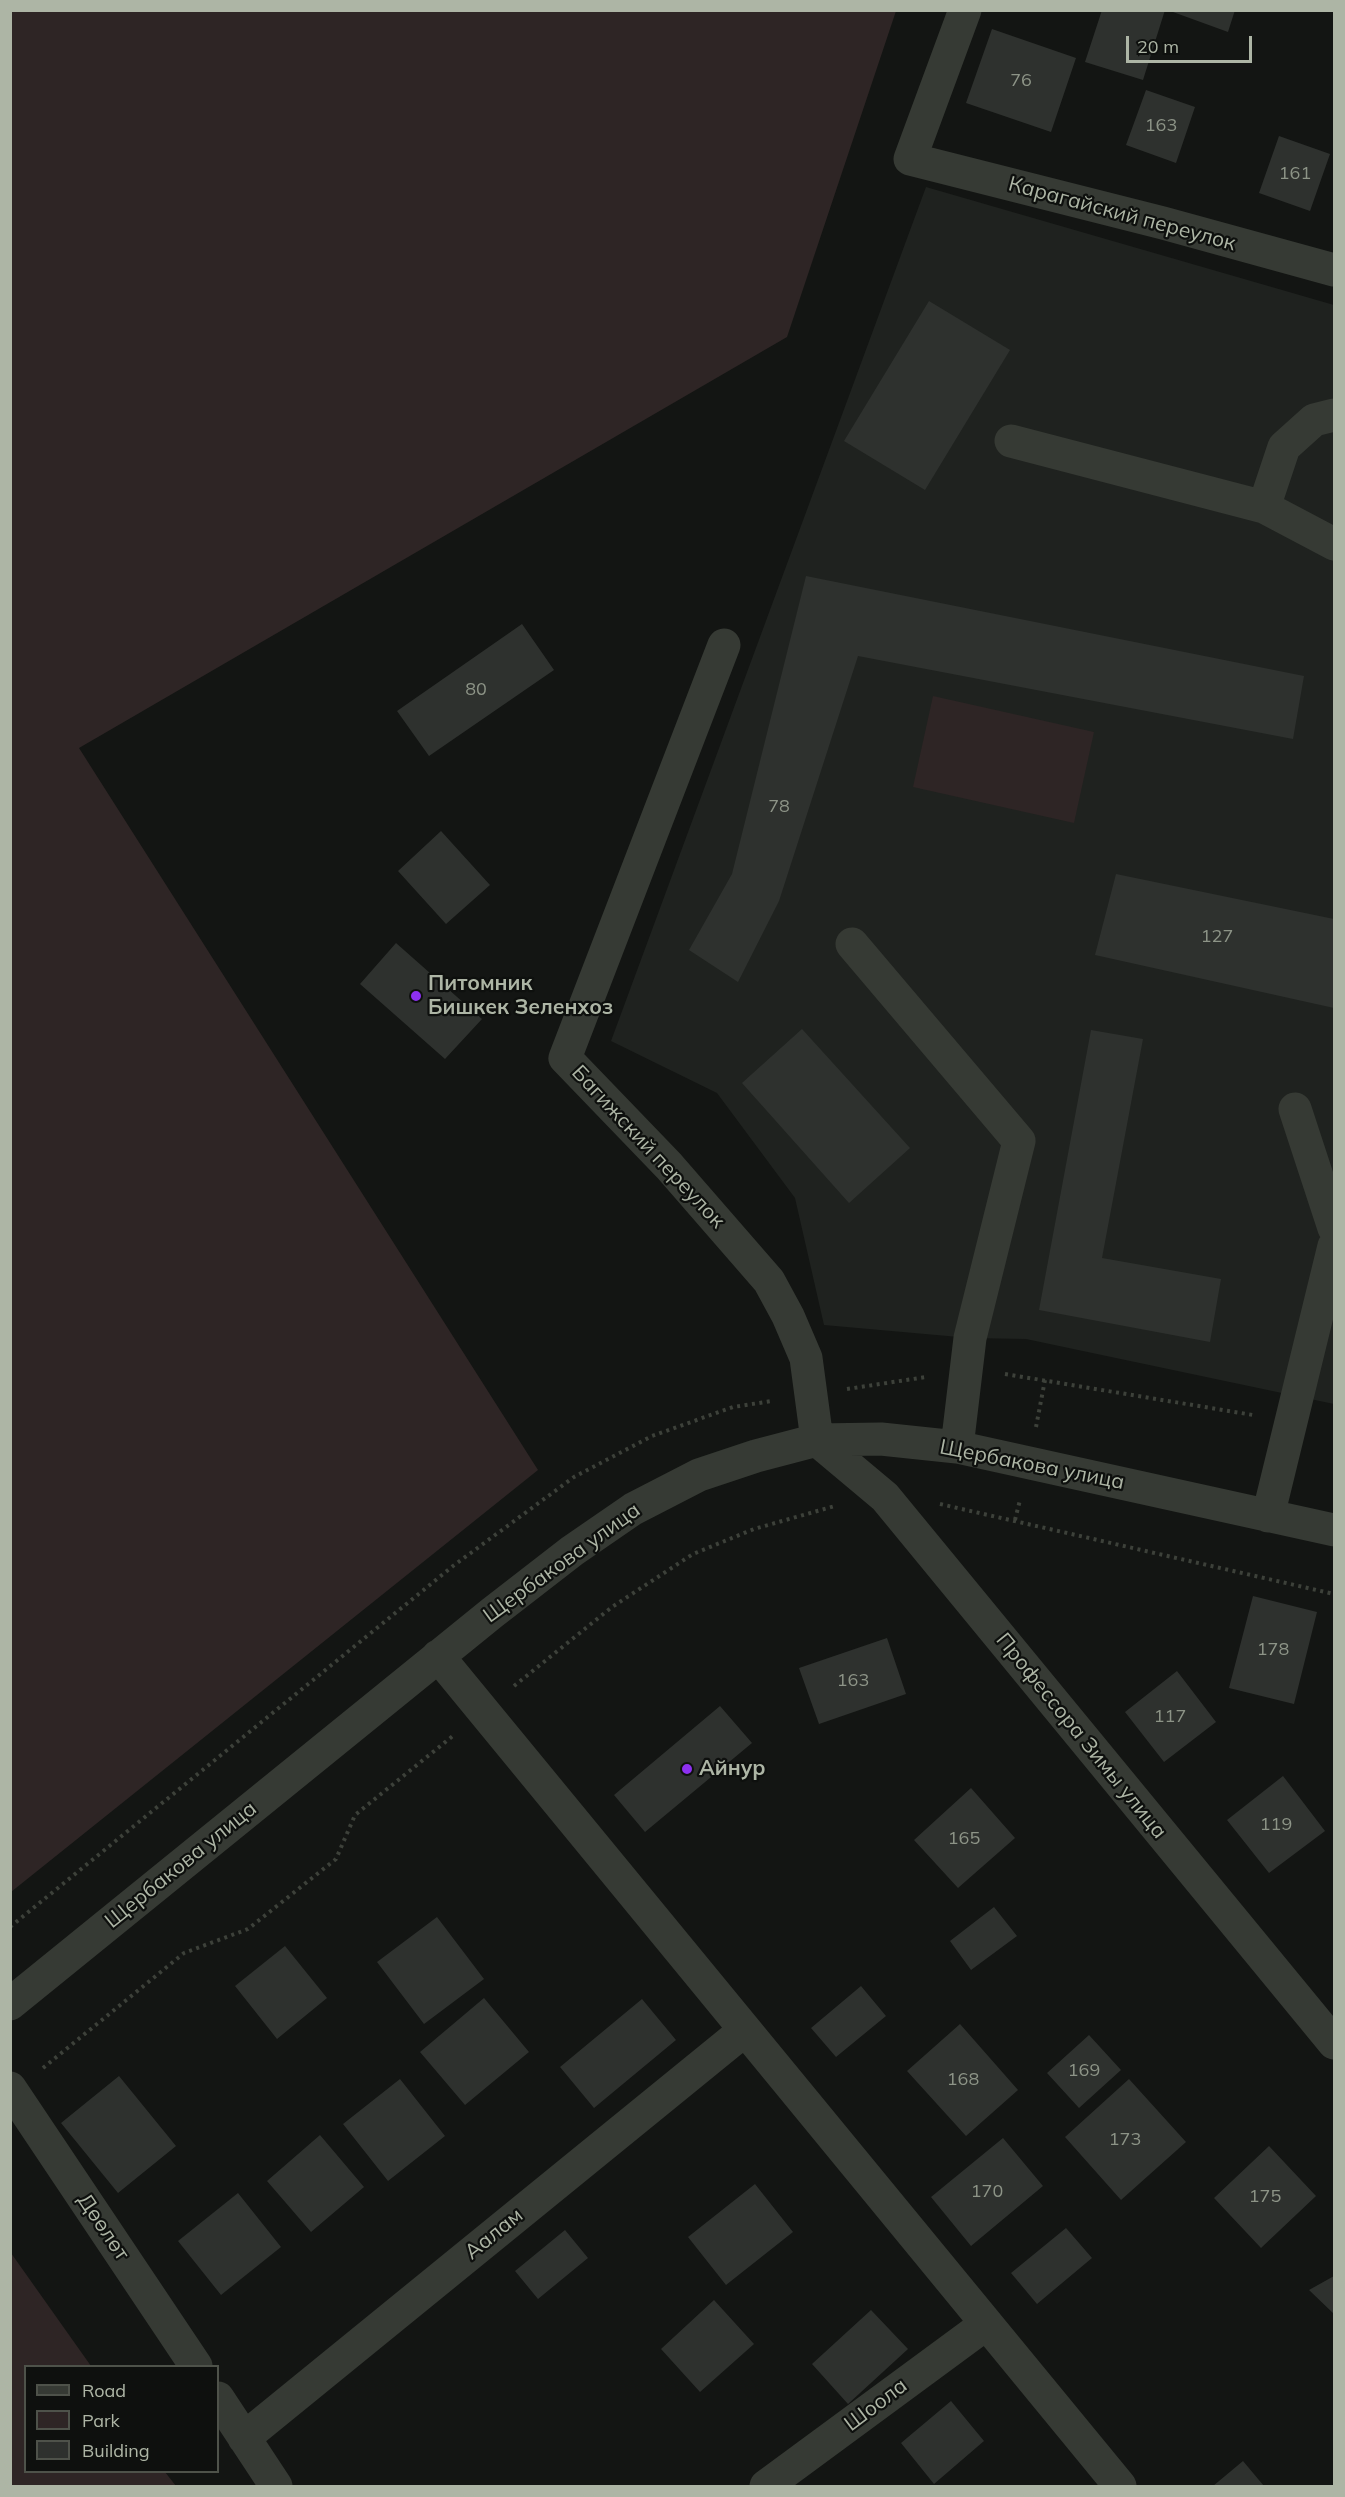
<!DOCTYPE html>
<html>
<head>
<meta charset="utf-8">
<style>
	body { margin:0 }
	#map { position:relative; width:1345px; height:2497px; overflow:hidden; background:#131513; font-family:Mulish,sans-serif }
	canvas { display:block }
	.frame { position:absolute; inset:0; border:12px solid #adb5a5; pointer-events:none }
	.legend { position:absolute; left:24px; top:2365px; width:195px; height:108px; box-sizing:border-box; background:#0e100e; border:2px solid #4e524a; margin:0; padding:8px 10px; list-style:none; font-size:18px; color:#adb5a5 }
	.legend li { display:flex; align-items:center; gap:12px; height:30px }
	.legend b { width:30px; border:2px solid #4e524a }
	.scale { position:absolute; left:1126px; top:36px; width:126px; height:27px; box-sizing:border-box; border:3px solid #adb5a5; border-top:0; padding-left:8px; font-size:18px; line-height:21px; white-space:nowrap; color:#adb5a5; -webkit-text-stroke:4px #0e100e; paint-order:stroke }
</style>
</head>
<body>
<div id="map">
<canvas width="1345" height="2497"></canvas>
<div class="frame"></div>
<ul class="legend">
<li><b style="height:8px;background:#363a34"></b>Road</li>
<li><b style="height:16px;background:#2e2525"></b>Park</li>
<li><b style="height:16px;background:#2e312e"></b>Building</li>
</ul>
<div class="scale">20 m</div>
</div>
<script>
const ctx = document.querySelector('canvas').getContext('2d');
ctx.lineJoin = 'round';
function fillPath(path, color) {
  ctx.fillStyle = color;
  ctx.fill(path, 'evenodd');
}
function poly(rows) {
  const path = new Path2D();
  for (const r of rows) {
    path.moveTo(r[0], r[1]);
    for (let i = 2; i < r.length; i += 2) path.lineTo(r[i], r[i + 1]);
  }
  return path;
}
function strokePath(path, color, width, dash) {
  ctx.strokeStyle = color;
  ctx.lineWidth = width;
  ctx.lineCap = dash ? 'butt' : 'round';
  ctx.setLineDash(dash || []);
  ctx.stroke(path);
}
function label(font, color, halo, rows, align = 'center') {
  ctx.font = font + ' Mulish,sans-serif';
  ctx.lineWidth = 4.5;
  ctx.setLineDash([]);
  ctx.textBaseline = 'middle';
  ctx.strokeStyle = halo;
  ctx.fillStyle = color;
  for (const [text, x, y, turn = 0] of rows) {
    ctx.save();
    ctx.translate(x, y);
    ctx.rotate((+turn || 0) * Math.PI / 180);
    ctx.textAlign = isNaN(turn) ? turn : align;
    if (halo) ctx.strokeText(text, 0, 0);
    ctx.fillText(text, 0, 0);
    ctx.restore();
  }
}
const built = poly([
	[926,187,1334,305,1334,1404,1026,1339,970,1338,824,1325,795,1198,717,1093,611,1041]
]);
const green = poly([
	[11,10,896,11,787,337,79,748,538,1470,11,1892],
	[933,696,1094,732,1074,823,913,787],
	[11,2253,91,2366,26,2366,26,2472,165,2472,176,2486,11,2486]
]);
const building = poly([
	[1102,10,1165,10,1143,80,1085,62],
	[1174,10,1235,10,1228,32,1173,12],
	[992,29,1076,58,1051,132,966,103],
	[1146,90,1195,107,1176,163,1126,145],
	[1279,136,1330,154,1310,211,1259,193],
	[929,301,1010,350,925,490,844,441],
	[806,576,1304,676,1293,739,858,656,779,901,738,982,689,950,732,874],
	[522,624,554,670,429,756,397,711],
	[441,831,490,885,446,924,398,871],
	[1116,874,1334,919,1334,1008,1095,955],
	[396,943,482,1019,445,1059,360,984],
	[802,1029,910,1148,849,1203,742,1083],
	[1091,1030,1143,1039,1102,1258,1221,1279,1210,1342,1039,1310],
	[1253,1596,1317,1612,1294,1704,1229,1688],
	[887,1638,906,1694,819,1724,799,1668],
	[1177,1671,1216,1722,1164,1762,1125,1712],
	[720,1706,752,1743,645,1832,614,1795],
	[1283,1776,1325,1831,1269,1873,1227,1820],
	[971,1788,1015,1838,958,1888,914,1840],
	[994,1907,1017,1936,971,1970,950,1941],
	[437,1917,484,1979,424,2024,377,1962],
	[285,1946,327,1998,277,2039,235,1986],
	[861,1986,886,2016,836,2057,811,2028],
	[484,1998,529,2052,465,2105,420,2052],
	[642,1999,676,2040,594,2108,560,2067],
	[960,2024,1018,2090,966,2136,907,2071],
	[1089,2035,1121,2070,1079,2108,1047,2073],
	[119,2076,176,2146,118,2193,61,2123],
	[400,2079,445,2136,388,2181,343,2124],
	[1129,2079,1186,2142,1121,2200,1065,2137],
	[320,2135,364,2187,311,2232,267,2181],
	[1003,2138,1043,2186,971,2246,931,2197],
	[1269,2146,1316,2196,1261,2248,1214,2198],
	[755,2184,793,2232,726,2285,688,2237],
	[238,2193,281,2247,221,2295,178,2241],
	[1066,2228,1092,2258,1037,2304,1011,2273],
	[565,2230,588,2258,538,2299,515,2271],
	[1334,2276,1334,2314,1309,2290],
	[714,2300,754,2344,700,2392,661,2349],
	[871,2310,908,2349,848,2404,812,2364],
	[951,2401,984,2441,934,2484,901,2443],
	[1243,2461,1264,2486,1213,2486]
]);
const path = poly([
	[1005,1374,1253,1415],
	[847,1389,926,1377],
	[1036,1427,1045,1380],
	[940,1504,1334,1594],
	[1015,1520,1020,1500],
	[514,1686,612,1607,693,1554,754,1529,835,1506],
	[10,1927,453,1566,574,1477,652,1436,733,1407,772,1401],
	[43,2068,184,1953,248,1929,336,1859,355,1815,454,1735]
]);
const minor = poly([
	[965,10,910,159,1163,223,1334,270],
	[1011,441,1264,507,1334,544],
	[1264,507,1284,447,1314,420,1334,415],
	[724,645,565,1058,669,1166,769,1281,788,1316,806,1358,817,1440],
	[852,944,1019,1141,970,1338,957,1447],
	[1295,1109,1334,1228],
	[817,1440,885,1497,1334,2043],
	[1268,1516,1334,1246],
	[438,1656,1120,2486],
	[10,2004,492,1613,572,1551,633,1509,699,1475,756,1456,817,1440,881,1439,957,1447,1334,1530],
	[10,2088,196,2366],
	[218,2398,276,2486],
	[244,2438,745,2030],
	[766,2486,986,2324]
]);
const markers = [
	[416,996,6,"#8d30f0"],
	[687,1769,6,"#8d30f0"]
];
const numberNames = [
	["76",1021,81],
	["163",1161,126],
	["161",1295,174],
	["80",476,690],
	["78",779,807],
	["127",1217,937],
	["178",1273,1650],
	["163",853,1681],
	["117",1170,1717],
	["119",1276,1825],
	["165",964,1839],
	["169",1084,2071],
	["168",963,2080],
	["173",1125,2140],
	["170",987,2192],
	["175",1265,2197]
];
const streetNames = [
	["Карагайский переулок",1122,214,15],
	["Багижский переулок",648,1147,47],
	["Щербакова улица",1032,1465,11],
	["Щербакова улица",562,1563,-36],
	["Профессора Зимы улица",1081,1736,51],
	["Щербакова улица",181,1865,-39],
	["Дөөлөт",103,2227,56],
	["Аалам",494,2234,-39],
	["Шоола",876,2405,-37]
];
const poiNames = [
	["Питомник",428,984],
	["Бишкек Зеленхоз",428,1008],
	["Айнур",699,1769]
];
fillPath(built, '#1f221f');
fillPath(green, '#2e2525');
fillPath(building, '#2e312e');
strokePath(path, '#3d413a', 4, [3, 4.5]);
strokePath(minor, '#363a34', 33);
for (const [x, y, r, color] of markers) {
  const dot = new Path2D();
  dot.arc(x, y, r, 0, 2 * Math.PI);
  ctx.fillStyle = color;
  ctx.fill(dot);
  strokePath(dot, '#0e100e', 2);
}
label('18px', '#8d9487', null, numberNames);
label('21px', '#adb5a5', '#0e100e', streetNames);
label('bold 21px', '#adb5a5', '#0e100e', poiNames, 'left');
</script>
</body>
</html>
